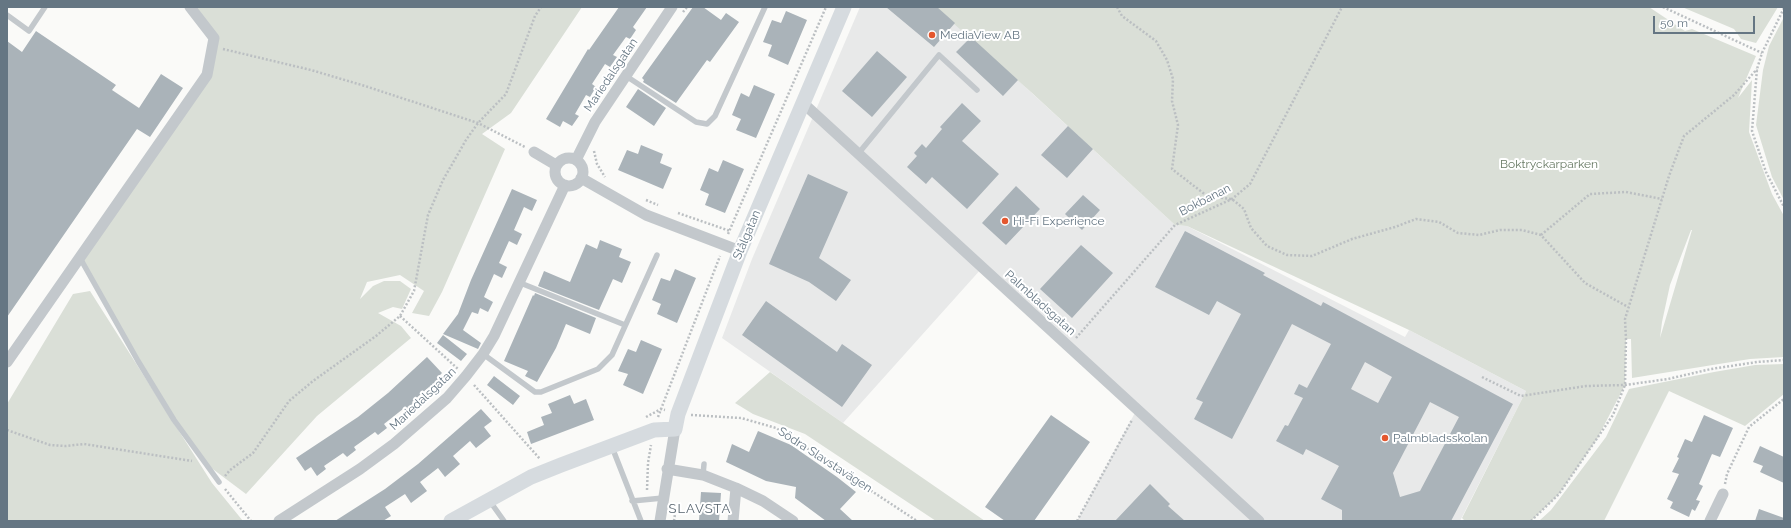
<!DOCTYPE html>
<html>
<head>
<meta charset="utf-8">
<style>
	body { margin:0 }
	#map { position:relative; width:1791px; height:528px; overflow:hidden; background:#fafaf8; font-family:Raleway,sans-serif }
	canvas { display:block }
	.frame { position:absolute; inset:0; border:8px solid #657683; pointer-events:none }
	.scale { position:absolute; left:1653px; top:16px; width:102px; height:18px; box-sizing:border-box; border:2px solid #657683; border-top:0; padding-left:5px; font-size:12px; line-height:14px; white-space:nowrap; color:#657683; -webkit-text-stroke:3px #fff; paint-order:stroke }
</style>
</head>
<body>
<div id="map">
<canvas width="1791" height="528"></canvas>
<div class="frame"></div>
<div class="scale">50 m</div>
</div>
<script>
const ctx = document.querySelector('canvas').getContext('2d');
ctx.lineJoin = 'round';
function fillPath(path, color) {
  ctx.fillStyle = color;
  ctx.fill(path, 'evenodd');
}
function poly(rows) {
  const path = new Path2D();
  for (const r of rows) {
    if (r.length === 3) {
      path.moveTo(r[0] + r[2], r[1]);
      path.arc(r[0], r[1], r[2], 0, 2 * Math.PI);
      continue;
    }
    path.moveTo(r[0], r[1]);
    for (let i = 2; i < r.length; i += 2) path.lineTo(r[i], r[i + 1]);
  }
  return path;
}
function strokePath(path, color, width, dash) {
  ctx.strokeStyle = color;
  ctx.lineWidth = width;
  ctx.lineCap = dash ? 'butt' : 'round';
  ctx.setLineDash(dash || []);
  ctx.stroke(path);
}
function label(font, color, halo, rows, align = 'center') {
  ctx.font = font + ' Raleway,sans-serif';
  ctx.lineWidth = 4;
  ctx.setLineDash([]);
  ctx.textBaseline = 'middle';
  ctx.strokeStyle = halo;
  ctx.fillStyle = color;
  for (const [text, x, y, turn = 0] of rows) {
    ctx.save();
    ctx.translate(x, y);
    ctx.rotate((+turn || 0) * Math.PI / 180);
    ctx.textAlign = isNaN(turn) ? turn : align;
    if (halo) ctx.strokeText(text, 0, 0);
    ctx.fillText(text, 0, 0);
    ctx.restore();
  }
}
const built = poly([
	[860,7,937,7,971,37,1175,225,1187,226,1405,337,1409,330,1526,391,1460,521,1077,521,1137,409,982,268,843,423,722,338,752,259]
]);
const green = poly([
	[190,7,582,7,511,113,482,134,505,149,442,292,429,316,412,313,424,291,400,275,367,282,360,299,373,286,384,281,400,281,411,289,402,309,393,307,378,313,401,326,411,338,317,416,246,494,206,464,174,420,80,258,207,75,212,46],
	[935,7,1649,7,1685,31,1692,29,1756,56,1738,98,1752,80,1749,132,1772,194,1784,216,1784,357,1750,359,1632,378,1631,339,1626,339,1625,385,1597,439,1559,494,1531,521,1465,521,1462,518,1526,391,1409,330,1187,226,1175,225,1032,93],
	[1691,230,1692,230,1660,338,1662,322,1670,285],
	[1682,7,1778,7,1756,43,1741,39,1734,29],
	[1784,17,1784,200,1772,177,1756,125,1763,70,1769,46],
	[90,291,212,483,243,521,7,521,7,404,73,294],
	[1784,364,1784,394,1745,426,1669,391,1604,521,1539,521,1551,510,1606,437,1629,389,1714,372,1755,365],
	[770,372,843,423,985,521,936,521,805,434,753,414,735,403]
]);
const building = poly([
	[619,7,647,7,633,27,636,30,630,39,626,37,613,55,617,57,610,67,605,64,592,84,596,87,590,97,586,95,575,114,579,116,572,126,563,121,560,127,546,119,588,49,589,50],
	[693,7,703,7,721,20,726,13,739,22,710,62,707,60,676,103,643,82,644,80,642,78],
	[886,7,937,7,955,23,934,47],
	[786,11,807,20,788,65,768,56,772,45,763,42,772,20,781,23],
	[36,31,116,85,112,90,139,108,161,74,183,88,150,137,137,129,7,317,7,41,22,52],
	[971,37,1018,80,1003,96,956,52],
	[877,51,907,77,872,117,842,91],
	[754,85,775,94,756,138,736,130,741,119,732,115,741,93,749,97],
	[638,89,666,108,654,126,626,107],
	[962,103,981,121,962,141,999,174,967,209,932,177,926,184,907,167,917,156,914,153,922,144,926,148,942,129,940,127],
	[1068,126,1093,149,1067,178,1041,155],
	[641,145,663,154,660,163,672,168,663,189,618,170,627,150,638,154],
	[723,160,744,169,725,213,705,205,709,194,700,190,709,168,718,172],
	[808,174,848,192,819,258,851,280,836,301,809,282,769,264],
	[1016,186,1040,209,1006,245,982,223],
	[512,189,537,200,532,211,524,207,514,230,522,234,517,245,509,241,499,263,507,267,502,278,494,274,484,297,493,302,488,312,480,308,478,314,472,312,463,330,481,343,478,349,443,334,458,314,471,280],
	[1083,195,1100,210,1082,230,1065,214],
	[1185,231,1265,273,1263,275,1321,306,1323,302,1513,404,1451,521,1342,521,1342,510,1321,499,1339,466,1306,449,1303,455,1276,441,1285,425,1288,426,1303,398,1294,394,1299,384,1307,388,1331,344,1292,324,1232,439,1194,419,1203,402,1196,399,1241,314,1217,301,1209,315,1155,287],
	[1365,362,1392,377,1378,403,1351,389],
	[1430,402,1459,417,1420,491,1400,497,1393,473],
	[600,240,622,249,619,257,631,262,622,283,613,279,599,310,538,286,544,271,570,282,586,244,597,249],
	[1081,245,1113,273,1072,318,1040,289],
	[675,269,696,278,677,323,657,314,661,304,652,300,661,278,670,281],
	[535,293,596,318,590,334,566,324,556,348,537,382,525,376,528,371,504,361,533,295,534,296],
	[766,301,837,352,842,344,872,365,842,407,742,335],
	[443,335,467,354,461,361,437,343],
	[641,340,662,349,643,394,623,385,628,374,618,371,628,349,636,352],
	[427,357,442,373,437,378,440,381,432,389,429,387,412,402,415,405,406,413,403,409,384,424,387,428,378,435,375,432,354,447,356,450,347,457,343,453,324,466,326,469,317,476,311,467,305,471,296,458,358,417,388,393],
	[494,376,520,396,513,405,487,385],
	[570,395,574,404,586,399,594,420,531,444,527,432,544,425,541,417,552,413,548,404],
	[481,409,492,421,484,427,491,436,476,448,470,441,453,456,460,464,445,477,438,468,420,482,427,491,411,503,405,494,385,507,391,516,383,521,335,521,385,489,418,464],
	[1051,415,1090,442,1034,521,1005,521,985,507],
	[1704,415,1733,428,1720,457,1712,454,1699,484,1703,486,1696,500,1700,501,1695,511,1692,509,1689,517,1670,508,1673,502,1667,499,1679,474,1672,472,1679,458,1677,457,1685,439,1692,442],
	[758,431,791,445,837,477,856,492,840,509,853,521,826,521,795,498,796,487,766,481,726,462,732,444,749,452],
	[1760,446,1784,457,1784,483,1760,472,1763,466,1753,462],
	[1150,484,1170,504,1168,506,1185,521,1115,521],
	[701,492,721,493,719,521,699,521],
	[1759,509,1784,518,1784,521,1755,521]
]);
const path = poly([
	[1117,7,1122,16,1156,41,1167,60,1173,79,1172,101,1178,125,1172,169,1207,196,1232,199,1244,209,1251,228,1267,246,1287,255,1312,256,1352,239,1395,227,1416,219,1439,222,1458,233,1479,235,1500,230,1522,230,1541,235,1585,283,1628,307],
	[1663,7,1762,53],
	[1784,8,1762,53,1757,69,1752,131,1766,172,1784,207],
	[683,12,687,7],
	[223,49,311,70,365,86,478,123,525,147],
	[594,151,597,164,605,177],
	[646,200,658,205],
	[678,213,730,231],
	[728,234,826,7],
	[1541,235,1590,194,1626,192,1662,199],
	[400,316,458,369],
	[1076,338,1175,225,1232,199,1250,184,1342,7],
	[1482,377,1521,396,1586,386,1625,385,1668,379,1711,369,1757,362,1784,360],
	[474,385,540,459],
	[691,415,741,418,776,428,917,521],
	[646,417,661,409,665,410],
	[658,417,720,256],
	[7,430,50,445,66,446,84,444,192,461],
	[225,476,230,470,253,453,289,401,313,381,376,336,400,316,414,291,428,215,443,180,466,140,478,123,506,94,535,16,541,7],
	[1725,484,1727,474,1749,427,1784,399],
	[225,489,251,521],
	[647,490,648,463,651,445],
	[674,521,675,514],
	[1077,521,1132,420],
	[1531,521,1559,494,1613,415,1625,385,1626,339,1625,319,1669,176,1684,136,1734,95,1757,69]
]);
const lane = poly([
	[7,15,29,31,45,7],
	[626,76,696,122,707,124,715,116,765,7],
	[858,154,939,55,977,90],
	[80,258,138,361,174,420,219,482],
	[518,282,625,325],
	[483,354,535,392,541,392,598,369,612,355,657,255],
	[612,447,641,521],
	[703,475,704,464],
	[489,500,504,521],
	[632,501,663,498]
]);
const street = poly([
	[803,103,1259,521],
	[534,152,556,165],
	[569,172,14],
	[576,160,595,122,672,7],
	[581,178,646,215,740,251],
	[7,362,207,75,214,38,190,7],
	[667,469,703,475,736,488,763,501,793,521],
	[279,521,360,469,394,444,447,398,466,376,483,354,494,336,565,185],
	[660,521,675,429],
	[733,521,736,488],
	[1710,521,1723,494]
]);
const secondary = poly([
	[451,521,531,477,561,465,654,430,675,429,678,414,740,251,844,7]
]);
const markers = [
	[932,35,4,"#e4572e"],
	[1005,221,4,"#e4572e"],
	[1385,438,4,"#e4572e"]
];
const poiNames = [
	["MediaView AB",940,35],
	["Hi-Fi Experience",1013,221],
	["Palmbladsskolan",1393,438]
];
const streetNames = [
	["Mariedalsgatan",611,75,-56],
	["Bokbanan",1205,200,-27],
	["Stålgatan",747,235,-67],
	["Palmbladsgatan",1040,303,42],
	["Mariedalsgatan",423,399,-43],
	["Södra Slavstavägen",825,460,33]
];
const parkNames = [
	["Boktryckarparken",1549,164]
];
const neighbourhoodNames = [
	["SLAVSTA",700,509]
];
fillPath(built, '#e8e9e9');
fillPath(green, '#dadfd7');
fillPath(building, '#aab3b9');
strokePath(path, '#bbbfc2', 2.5, [2, 2]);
strokePath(lane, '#c3c8cc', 5.5);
strokePath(street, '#c3c8cc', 11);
strokePath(secondary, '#d6dbdf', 15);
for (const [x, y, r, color] of markers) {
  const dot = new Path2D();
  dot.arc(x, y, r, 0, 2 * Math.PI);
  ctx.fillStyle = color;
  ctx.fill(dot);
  strokePath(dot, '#fff', 1.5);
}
label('12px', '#657683', '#fff', poiNames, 'left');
label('12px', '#657683', '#fff', streetNames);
label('12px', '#687a64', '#fff', parkNames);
ctx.letterSpacing = '1px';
label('13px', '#57646e', '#fff', neighbourhoodNames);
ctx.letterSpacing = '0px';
</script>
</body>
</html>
